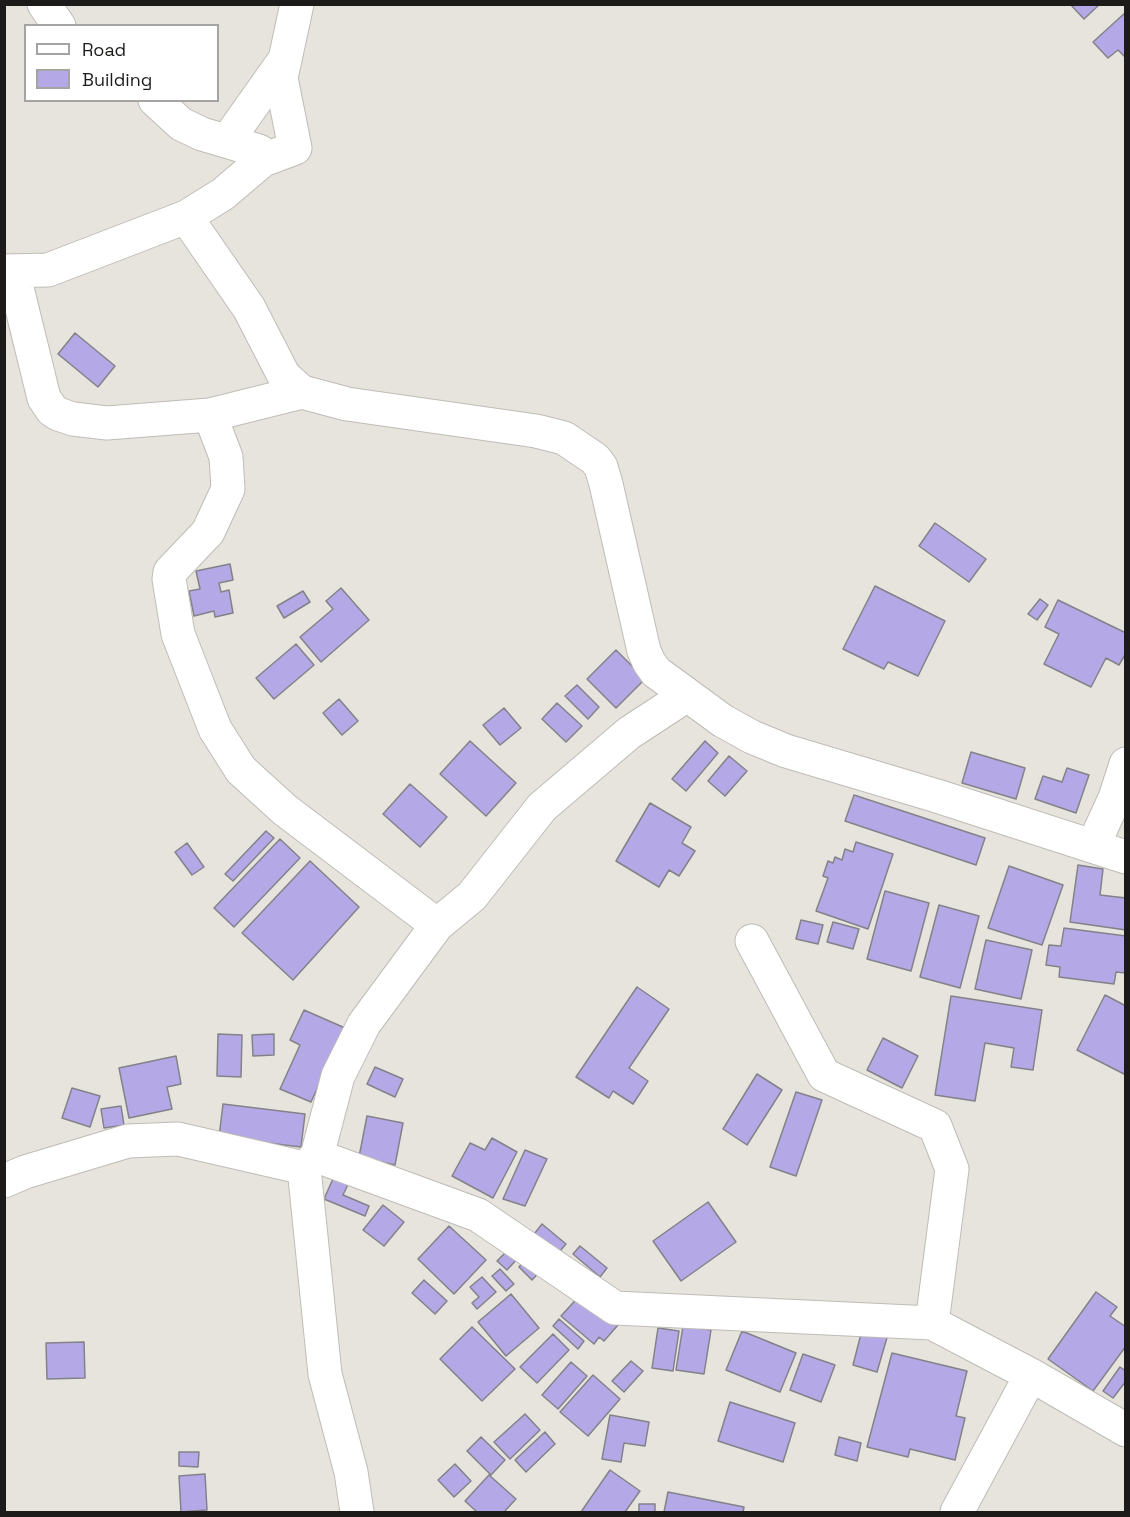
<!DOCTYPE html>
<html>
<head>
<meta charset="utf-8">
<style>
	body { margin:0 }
	#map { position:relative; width:1130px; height:1517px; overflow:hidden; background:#e7e4de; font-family:"Space Grotesk",sans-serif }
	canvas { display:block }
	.frame { position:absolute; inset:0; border:6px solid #1c1b19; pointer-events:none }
	.legend { position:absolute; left:24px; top:24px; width:195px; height:78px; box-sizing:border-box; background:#fff; border:2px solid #a4a4a3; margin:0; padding:8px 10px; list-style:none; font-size:18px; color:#1c1b19 }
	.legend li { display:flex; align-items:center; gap:12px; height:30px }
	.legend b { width:30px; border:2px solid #a4a4a3 }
</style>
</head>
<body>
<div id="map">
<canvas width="1130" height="1517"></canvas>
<div class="frame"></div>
<ul class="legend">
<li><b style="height:8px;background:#fff"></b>Road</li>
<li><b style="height:16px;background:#b5a8e6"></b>Building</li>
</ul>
</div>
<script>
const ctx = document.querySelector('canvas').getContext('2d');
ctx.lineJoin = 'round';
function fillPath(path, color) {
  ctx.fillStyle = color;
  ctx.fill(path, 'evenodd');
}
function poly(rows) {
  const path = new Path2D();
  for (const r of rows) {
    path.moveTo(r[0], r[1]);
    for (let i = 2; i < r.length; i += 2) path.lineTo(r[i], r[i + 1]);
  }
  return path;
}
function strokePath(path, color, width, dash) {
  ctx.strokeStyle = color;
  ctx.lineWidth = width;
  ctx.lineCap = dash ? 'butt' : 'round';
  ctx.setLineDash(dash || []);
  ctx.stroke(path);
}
const building = poly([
	[1070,4,1100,4,1084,19,1070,4],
	[1126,12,1126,58,1118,50,1108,58,1093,42,1126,12],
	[75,333,115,366,98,387,58,354,75,333],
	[935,523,986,559,969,582,919,546,935,523],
	[230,564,233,580,219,583,221,592,229,590,233,613,215,617,214,611,194,616,189,591,200,589,196,571,230,564],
	[875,586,945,621,918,676,888,662,884,669,843,649,875,586],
	[341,588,369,620,321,662,300,637,333,609,326,601,341,588],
	[303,591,310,602,284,618,277,606,303,591],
	[1040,599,1048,605,1037,620,1028,614,1040,599],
	[1058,600,1126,633,1126,653,1119,665,1106,658,1091,687,1044,664,1059,634,1045,627,1058,600],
	[296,644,314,665,274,699,256,678,296,644],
	[616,650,645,679,616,708,587,679,616,650],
	[577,685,599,707,588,719,565,696,577,685],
	[339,699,358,721,342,735,323,713,339,699],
	[557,703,582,726,566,742,542,719,557,703],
	[504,708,521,728,500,745,483,725,504,708],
	[470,741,516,783,486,816,440,774,470,741],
	[705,741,718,753,686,791,672,779,705,741],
	[971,752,1025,768,1016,799,962,783,971,752],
	[729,756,747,771,725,796,708,781,729,756],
	[1067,768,1089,775,1076,813,1035,799,1043,776,1062,782,1067,768],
	[410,784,447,817,420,847,383,814,410,784],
	[854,795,985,838,976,865,845,821,854,795],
	[650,803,691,827,682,843,695,851,679,876,669,870,659,887,616,861,650,803],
	[266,831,274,838,233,881,225,874,266,831],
	[280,839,300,858,234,927,214,908,280,839],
	[856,842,893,854,868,929,816,911,828,878,823,876,828,861,833,863,835,857,842,860,845,849,853,852,856,842],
	[187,843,204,867,192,875,175,852,187,843],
	[310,861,359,907,293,980,242,933,310,861],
	[1078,865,1103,869,1100,895,1126,898,1126,930,1070,922,1078,865],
	[1009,866,1063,885,1042,945,988,928,1009,866],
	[885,891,929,903,911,971,867,959,885,891],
	[939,905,979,916,960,988,920,977,939,905],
	[801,920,823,925,818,944,796,939,801,920],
	[833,922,859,929,853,949,827,942,833,922],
	[1064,928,1126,936,1126,973,1116,972,1114,984,1059,977,1060,967,1046,965,1049,945,1061,946,1064,928],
	[986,940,1032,950,1021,999,975,989,986,940],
	[637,987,669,1009,629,1068,648,1081,633,1104,613,1091,609,1098,576,1077,637,987],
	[1105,995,1126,1006,1126,1075,1077,1050,1105,995],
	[951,996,1042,1010,1033,1070,1011,1067,1014,1048,985,1043,975,1101,935,1095,951,996],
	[304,1010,345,1028,311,1102,280,1089,300,1045,290,1040,304,1010],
	[218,1034,242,1035,241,1077,217,1076,218,1034],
	[274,1034,274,1055,253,1056,252,1035,274,1034],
	[883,1038,918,1056,902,1088,867,1070,883,1038],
	[176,1056,181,1084,167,1087,172,1109,129,1118,119,1068,176,1056],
	[375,1067,403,1079,395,1097,367,1084,375,1067],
	[757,1074,782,1090,747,1145,723,1129,757,1074],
	[72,1088,100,1096,90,1127,62,1118,72,1088],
	[796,1092,822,1100,796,1176,770,1167,796,1092],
	[223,1104,305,1114,301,1147,219,1137,223,1104],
	[121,1106,124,1125,104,1128,101,1109,121,1106],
	[367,1116,403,1123,395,1165,359,1157,367,1116],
	[492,1138,517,1152,493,1198,452,1176,470,1143,485,1150,492,1138],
	[525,1150,547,1159,525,1206,503,1199,525,1150],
	[336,1172,351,1178,343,1195,369,1206,365,1216,324,1199,336,1172],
	[708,1202,736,1242,681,1281,653,1241,708,1202],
	[383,1205,404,1222,384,1246,363,1230,383,1205],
	[542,1224,566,1244,555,1257,531,1238,542,1224],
	[449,1226,486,1260,454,1294,418,1259,449,1226],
	[580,1246,607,1268,600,1277,573,1254,580,1246],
	[509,1249,518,1258,507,1270,497,1261,509,1249],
	[531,1253,545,1266,532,1280,519,1267,531,1253],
	[500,1269,514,1284,506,1291,492,1276,500,1269],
	[482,1277,496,1292,477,1309,472,1303,479,1297,470,1287,482,1277],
	[424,1280,447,1301,435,1314,412,1293,424,1280],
	[1096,1292,1117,1307,1110,1316,1126,1327,1126,1346,1093,1391,1048,1359,1096,1292],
	[582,1293,618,1325,604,1341,599,1337,594,1344,561,1316,582,1293],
	[511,1294,539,1328,506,1356,478,1322,511,1294],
	[559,1319,584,1341,578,1349,553,1326,559,1319],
	[683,1326,711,1330,704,1374,676,1370,683,1326],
	[863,1326,888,1334,877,1372,853,1365,863,1326],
	[472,1327,515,1369,482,1401,440,1359,472,1327],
	[658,1328,679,1331,673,1371,652,1368,658,1328],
	[742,1331,796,1353,780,1392,726,1370,742,1331],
	[553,1334,569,1350,537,1383,520,1367,553,1334],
	[84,1342,85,1378,47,1379,46,1343,84,1342],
	[892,1353,967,1371,956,1416,965,1418,955,1460,910,1449,908,1457,867,1447,892,1353],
	[803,1354,835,1365,821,1402,790,1390,803,1354],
	[631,1361,643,1371,624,1392,612,1381,631,1361],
	[571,1362,587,1376,558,1409,542,1395,571,1362],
	[1120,1367,1126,1371,1126,1381,1113,1398,1103,1391,1120,1367],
	[593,1375,620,1399,588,1436,560,1412,593,1375],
	[730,1402,795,1423,783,1462,718,1441,730,1402],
	[525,1414,540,1430,510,1459,494,1442,525,1414],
	[610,1415,649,1422,645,1446,624,1443,621,1462,602,1459,610,1415],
	[545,1432,555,1444,526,1472,515,1460,545,1432],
	[481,1437,505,1460,491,1475,467,1451,481,1437],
	[839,1437,861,1443,857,1461,835,1455,839,1437],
	[179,1452,199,1452,198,1467,179,1466,179,1452],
	[455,1464,471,1481,454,1497,438,1480,455,1464],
	[610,1470,640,1491,625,1512,581,1512,610,1470],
	[205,1474,207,1510,181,1512,179,1476,205,1474],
	[489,1475,516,1499,504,1512,477,1512,465,1501,489,1475],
	[668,1492,744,1507,743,1512,664,1512,668,1492],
	[639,1504,655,1504,655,1512,639,1512,639,1504]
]);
const street = poly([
	[44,4,59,26],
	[227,141,283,62],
	[263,160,295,148,281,78,297,4],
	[186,217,249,308,284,376,302,392,347,404,536,431,564,438,595,459,601,467,606,484,644,651,649,662,656,672,723,721,752,737,786,751,937,796,1126,857],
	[4,271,48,270,186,217,223,194,263,160,259,151,202,134,181,124,155,100],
	[13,272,44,398,52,410,58,414,73,419,107,423,210,415,302,392],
	[210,415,226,457,228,489,208,532,170,572,169,579,178,634,215,729,241,770,285,810,437,925],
	[1093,846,1115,798,1126,764],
	[752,941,824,1075,935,1126,952,1169,932,1323],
	[317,1156,478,1215,615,1308,932,1323,1031,1375,1126,1430],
	[304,1168,325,1374,351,1472,357,1512],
	[4,1181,25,1172,128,1141,178,1139,304,1168,317,1156,338,1076,364,1024,437,925,472,896,542,807,629,733,687,695],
	[957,1512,1031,1375]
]);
fillPath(building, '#b5a8e6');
strokePath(building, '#838288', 1.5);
strokePath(street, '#bfbcb6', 35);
strokePath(street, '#fff', 33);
</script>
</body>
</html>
